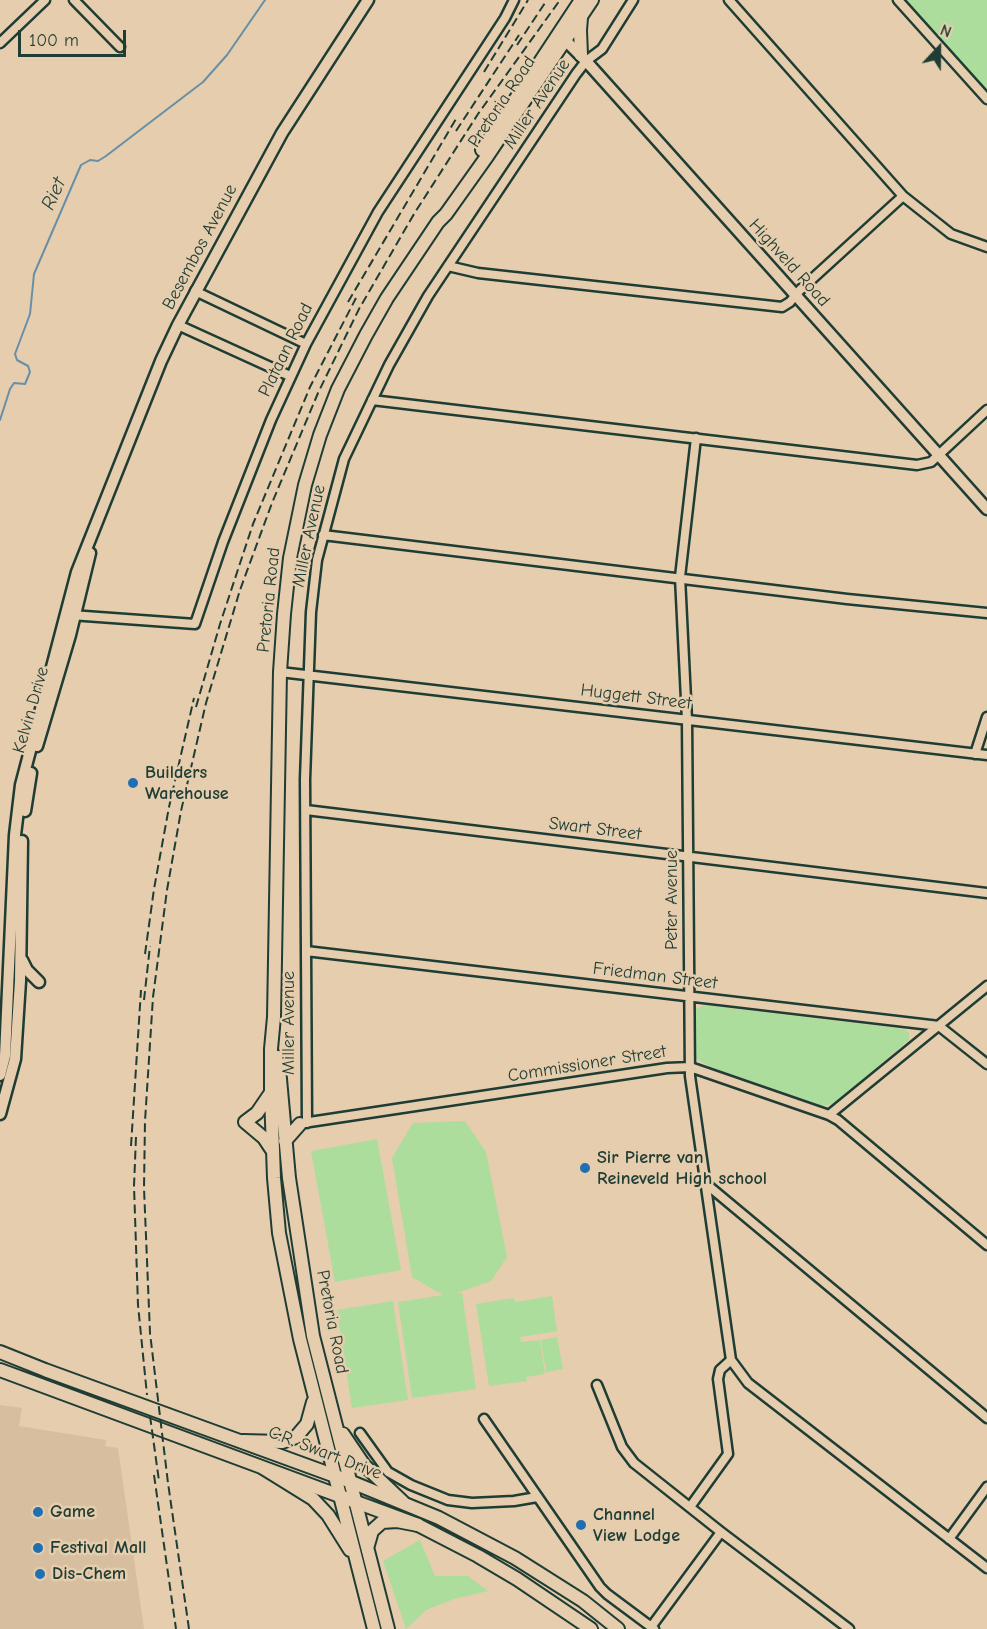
<!DOCTYPE html>
<html>
<head>
<meta charset="utf-8">
<style>
	body { margin:0 }
	#map { position:relative; width:987px; height:1629px; overflow:hidden; background:#e5cdad; font-family:"Comic Neue",sans-serif }
	canvas { display:block }
	.north { position:absolute; left:909px; top:18px; width:60px; height:60px; -webkit-text-stroke:4px #e5cdad; paint-order:stroke; rotate:22deg; font-size:16px; font-weight:700; line-height:24px; text-align:center; color:#1f3d34 }
	.north::after { content:''; display:block; margin:auto; width:21px; height:27px; background:#1f3d34; clip-path:polygon(50% 0,100% 100%,50% 72%,0 100%) }
	.scale { position:absolute; left:18px; top:30px; width:108px; height:27px; box-sizing:border-box; border:3px solid #1f3d34; border-top:0; padding-left:8px; font-size:18px; line-height:21px; white-space:nowrap; color:#1f3d34; -webkit-text-stroke:4px #e5cdad; paint-order:stroke }
</style>
</head>
<body>
<div id="map">
<canvas width="987" height="1629"></canvas>
<div class="north">N</div>
<div class="scale">100 m</div>
</div>
<script>
const ctx = document.querySelector('canvas').getContext('2d');
ctx.lineJoin = 'round';
function fillPath(path, color) {
  ctx.fillStyle = color;
  ctx.fill(path, 'evenodd');
}
function poly(rows) {
  const path = new Path2D();
  for (const r of rows) {
    path.moveTo(r[0], r[1]);
    for (let i = 2; i < r.length; i += 2) path.lineTo(r[i], r[i + 1]);
  }
  return path;
}
function strokePath(path, color, width, dash) {
  ctx.strokeStyle = color;
  ctx.lineWidth = width;
  ctx.lineCap = dash ? 'butt' : 'round';
  ctx.setLineDash(dash || []);
  ctx.stroke(path);
}
function label(font, color, halo, rows, align = 'center') {
  ctx.font = font + ' "Comic Neue",sans-serif';
  ctx.lineWidth = 5;
  ctx.setLineDash([]);
  ctx.textBaseline = 'middle';
  ctx.strokeStyle = halo;
  ctx.fillStyle = color;
  for (const [text, x, y, turn = 0] of rows) {
    ctx.save();
    ctx.translate(x, y);
    ctx.rotate((+turn || 0) * Math.PI / 180);
    ctx.textAlign = isNaN(turn) ? turn : align;
    if (halo) ctx.strokeText(text, 0, 0);
    ctx.fillText(text, 0, 0);
    ctx.restore();
  }
}
const built = poly([
	[0,1405,22,1408,19,1426,106,1440,105,1446,118,1448,144,1629,0,1629]
]);
const green = poly([
	[903,0,987,0,987,94],
	[704,1005,904,1029,909,1033,909,1040,837,1101,829,1105,820,1105,708,1066,694,1057,692,1015,694,1010],
	[465,1121,486,1152,507,1257,491,1281,457,1293,462,1293,476,1389,412,1398,398,1302,443,1295,412,1277,392,1158,413,1123],
	[377,1139,401,1270,335,1282,311,1151],
	[552,1296,557,1331,520,1337,521,1342,540,1340,545,1374,526,1377,527,1381,489,1386,476,1304,514,1298,515,1302],
	[393,1301,408,1400,352,1408,337,1310],
	[557,1337,563,1369,546,1372,541,1340],
	[420,1540,435,1576,468,1576,488,1591,454,1599,426,1610,406,1629,383,1561]
]);
const stream = poly([
	[0,420,10,389,14,383,25,384,30,372,28,366,17,360,15,354,30,314,34,274,81,165,90,160,98,161,106,156,203,82,227,55,265,0]
]);
const minor = poly([
	[74,0,120,47],
	[729,0,903,196,951,234,987,247],
	[898,0,987,99],
	[0,43,45,0],
	[448,266,478,273,782,307,790,302,800,290,903,196],
	[195,291,306,344],
	[178,325,290,376],
	[372,400,917,465,931,462,987,410],
	[696,438,680,577,687,720,690,1076,731,1360,748,1383,987,1568],
	[323,535,847,599,987,613],
	[71,615,195,624,223,542,271,420,306,344,378,212,505,18,514,0],
	[280,672,987,755],
	[975,754,987,717],
	[306,810,987,893],
	[306,951,939,1026,987,1064],
	[829,1115,987,986],
	[303,1123,667,1068,690,1067,829,1115,838,1120,987,1245],
	[307,1123,305,779,311,612,317,560,344,459,389,365,428,296,576,74,586,61,602,49,633,0],
	[705,1183,987,1418],
	[597,1385,622,1447,634,1463,721,1532,849,1629],
	[484,1419,600,1587,607,1594,654,1629],
	[360,1433,388,1472,411,1485,448,1500,472,1503,514,1501,537,1497],
	[690,1507,728,1454,718,1379,720,1370,731,1360],
	[949,1539,987,1487],
	[651,1627,721,1532]
]);
const tertiary = poly([
	[560,35,586,61,987,509],
	[37,746,70,635,90,553],
	[25,811,31,773],
	[22,960,27,970,39,982],
	[0,1075,5,1056,15,835,21,785,77,572,161,361,178,325,282,133,368,0],
	[0,1114,15,1059,20,981,22,841]
]);
const secondary = poly([
	[0,1352,45,1370,349,1481,439,1518,515,1558,583,1601,618,1629],
	[0,1370,418,1525,478,1556,517,1579,591,1629]
]);
const primary = poly([
	[581,55,580,30,581,18],
	[482,150,581,0],
	[278,1057,289,1178,313,1336,388,1629],
	[245,1122,264,1138,272,1150],
	[245,1122,257,1113,270,1094],
	[285,1141,300,1124],
	[343,1434,364,1465,403,1502],
	[243,1441,282,1442,296,1437,307,1424,313,1402],
	[263,1468,313,1499,328,1515,350,1550],
	[368,1545,372,1531,382,1522,397,1521,418,1525],
	[374,1629,300,1339,279,1233,274,1178,271,1094,271,1049,274,1017,280,672,284,614,290,558,305,485,320,435,338,389,366,335,387,298,438,222,446,214,488,155,592,0]
]);
const rail = poly([
	[517,45,547,0],
	[484,72,528,0],
	[456,131,519,35],
	[348,302,456,119],
	[196,707,220,624,253,524,310,387,356,298],
	[145,954,154,889,169,807,194,698],
	[144,1000,150,946],
	[136,1137,134,1186,138,1305,147,1395],
	[131,1146,141,990],
	[150,1416,159,1481],
	[154,1475,176,1629],
	[189,1629,168,1483,150,1333,144,1188,145,1121,153,997,167,890,181,811,206,703,240,590,272,503,318,393,359,309,414,214,478,114,560,0]
]);
const markers = [
	[133,783,6,"#1f6fb2"],
	[585,1168,6,"#1f6fb2"],
	[38,1512,6,"#1f6fb2"],
	[581,1525,6,"#1f6fb2"],
	[38,1548,6,"#1f6fb2"],
	[40,1574,6,"#1f6fb2"]
];
const streetNames = [
	["Pretoria Road",502,102,-56],
	["Miller Avenue",537,104,-56],
	["Besembos Avenue",200,247,-62],
	["Highveld Road",789,263,48],
	["Plataan Road",286,350,-64],
	["Miller Avenue",309,536,-78],
	["Pretoria Road",269,600,-84],
	["Huggett Street",636,697,7],
	["Kelvin Drive",31,710,-74],
	["Swart Street",595,829,7],
	["Peter Avenue",672,900,-90],
	["Friedman Street",655,976,7],
	["Miller Avenue",289,1023,-90],
	["Commissioner Street",587,1064,-9],
	["Pretoria Road",332,1322,79],
	["C.R. Swart Drive",325,1453,21]
];
const poiNames = [
	["Builders",145,773],
	["Warehouse",145,794],
	["Sir Pierre van",597,1158],
	["Reineveld High school",597,1179],
	["Game",50,1512],
	["Channel",593,1515],
	["View Lodge",593,1536],
	["Festival Mall",50,1548],
	["Dis-Chem",52,1574]
];
const waterNames = [
	["Riet",54,194,-66]
];
fillPath(built, '#d6be9f');
fillPath(green, '#acdd9d');
strokePath(stream, '#688fa7', 2);
strokePath(minor, '#1f3d34', 13);
strokePath(tertiary, '#1f3d34', 15);
strokePath(secondary, '#1f3d34', 16);
strokePath(primary, '#1f3d34', 16);
strokePath(minor, '#e5cdad', 8);
strokePath(tertiary, '#e5cdad', 10);
strokePath(secondary, '#e5cdad', 12);
strokePath(primary, '#e5cdad', 12);
strokePath(rail, '#1f3d34', 2, [9, 4.5]);
for (const [x, y, r, color] of markers) {
  const dot = new Path2D();
  dot.arc(x, y, r, 0, 2 * Math.PI);
  ctx.fillStyle = color;
  ctx.fill(dot);
  strokePath(dot, '#e5cdad', 2);
}
label('18px', '#1f3d34', '#e5cdad', streetNames);
label('bold 18px', '#1f3d34', '#e5cdad', poiNames, 'left');
label('italic 20px', '#25443e', '#e5cdad', waterNames);
</script>
</body>
</html>
